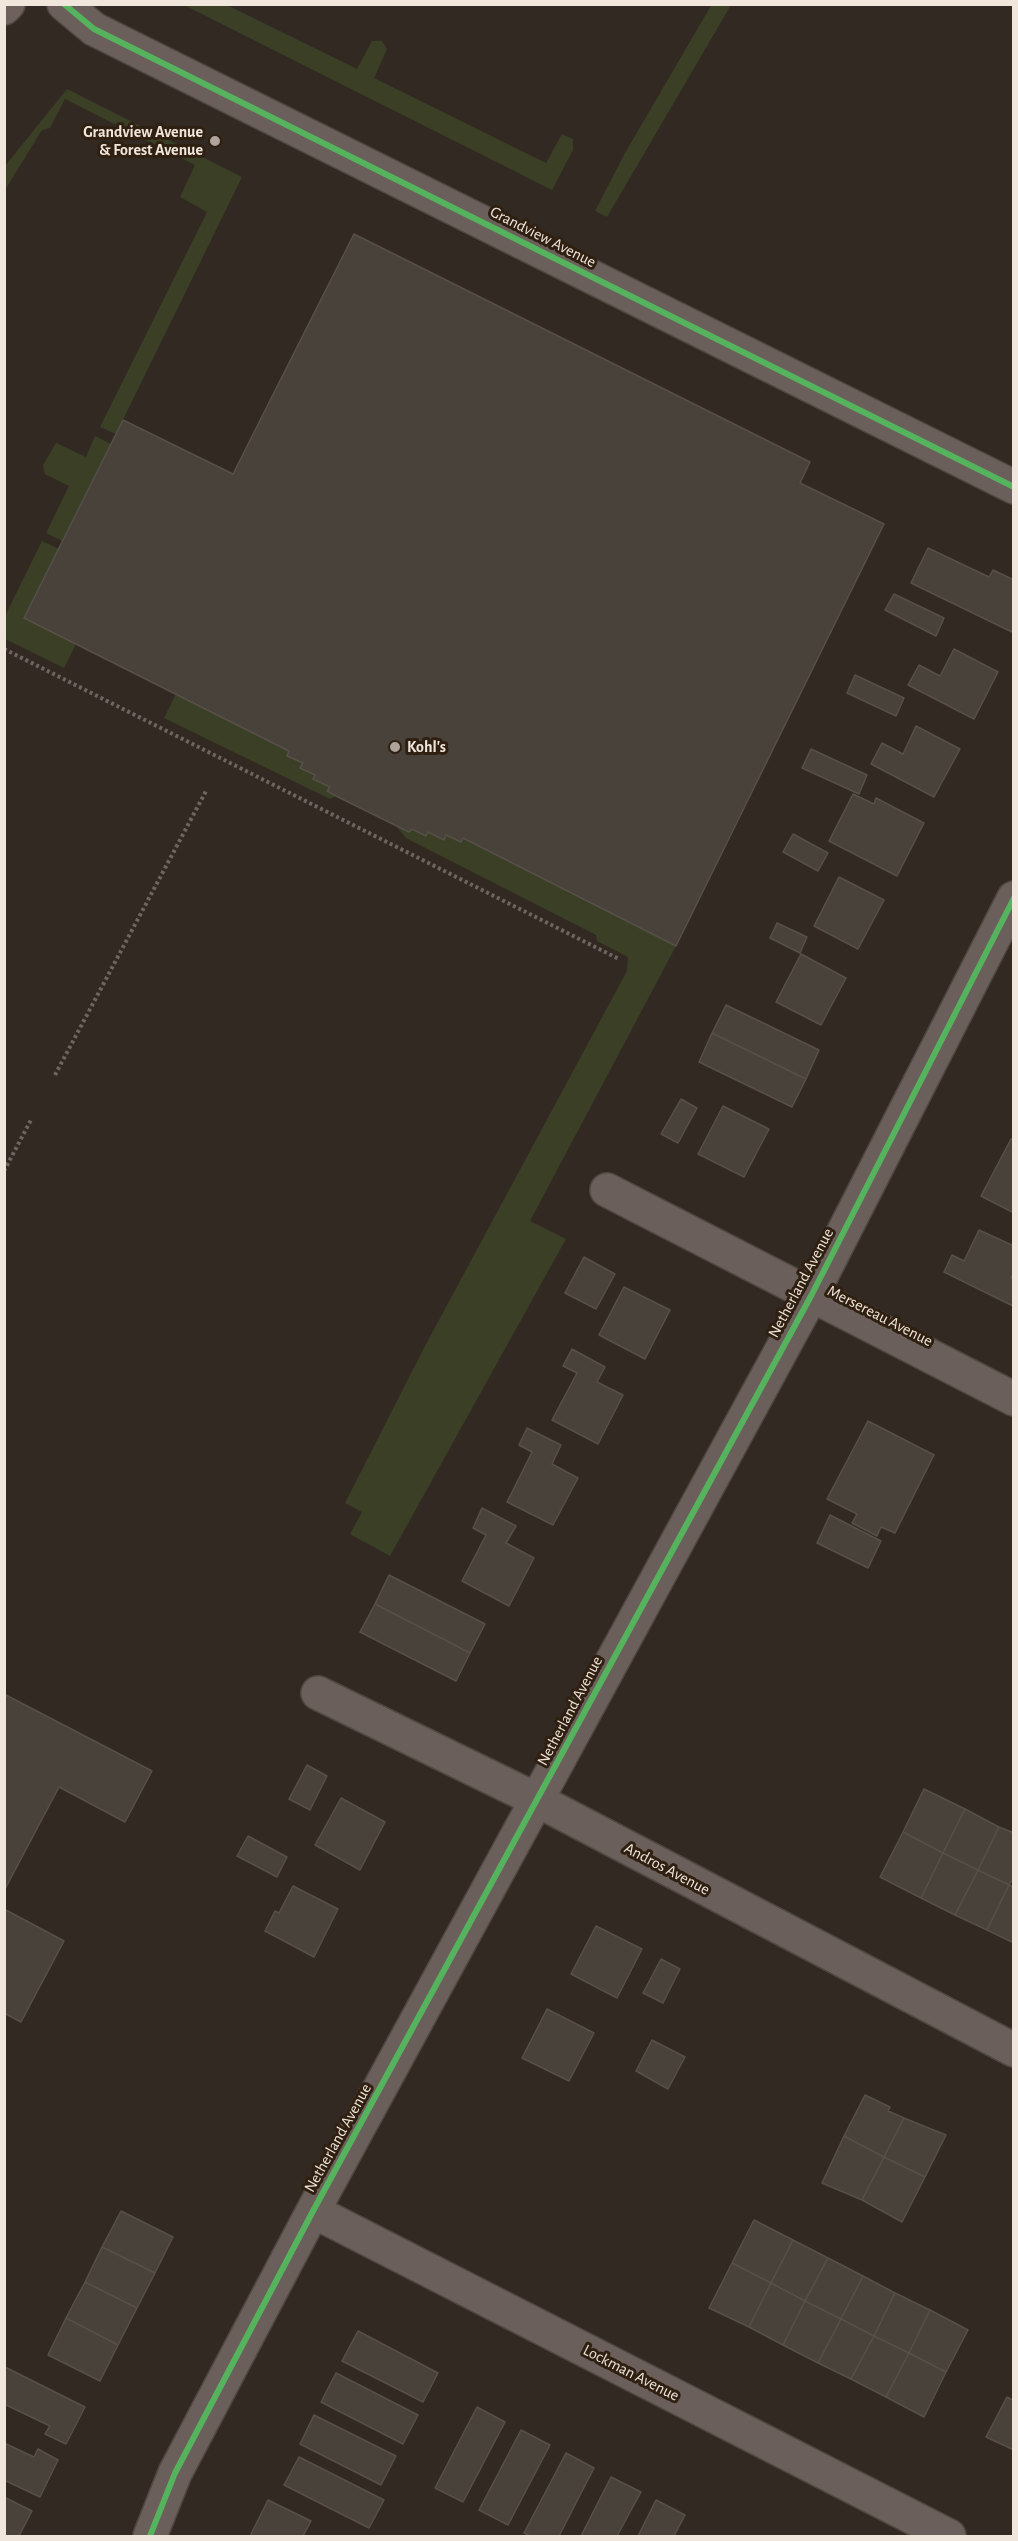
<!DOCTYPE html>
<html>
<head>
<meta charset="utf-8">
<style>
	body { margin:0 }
	#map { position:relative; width:1018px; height:2541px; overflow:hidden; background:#322a22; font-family:"Alegreya Sans",sans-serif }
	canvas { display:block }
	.frame { position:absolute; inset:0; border:6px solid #f0e6dc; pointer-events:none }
</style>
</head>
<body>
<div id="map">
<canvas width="1018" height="2541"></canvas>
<div class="frame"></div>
</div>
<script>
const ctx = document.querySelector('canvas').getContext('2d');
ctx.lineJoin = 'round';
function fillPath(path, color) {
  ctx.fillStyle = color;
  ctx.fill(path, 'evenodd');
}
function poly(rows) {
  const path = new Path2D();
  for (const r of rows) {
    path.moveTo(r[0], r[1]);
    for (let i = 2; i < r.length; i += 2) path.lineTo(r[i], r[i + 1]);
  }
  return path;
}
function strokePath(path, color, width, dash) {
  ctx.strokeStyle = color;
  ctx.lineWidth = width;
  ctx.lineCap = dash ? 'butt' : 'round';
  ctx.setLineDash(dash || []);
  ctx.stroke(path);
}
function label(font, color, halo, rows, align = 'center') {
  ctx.font = font + ' "Alegreya Sans",sans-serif';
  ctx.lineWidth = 6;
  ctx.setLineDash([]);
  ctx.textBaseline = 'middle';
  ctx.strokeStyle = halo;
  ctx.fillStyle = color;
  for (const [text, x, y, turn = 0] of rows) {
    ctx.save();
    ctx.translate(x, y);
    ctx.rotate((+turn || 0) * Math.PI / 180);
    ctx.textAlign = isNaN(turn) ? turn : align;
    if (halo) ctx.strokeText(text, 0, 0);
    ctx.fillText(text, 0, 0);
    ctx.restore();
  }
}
const green = poly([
	[712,4,731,5,607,217,595,211,625,153],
	[184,5,227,5,357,69,372,41,382,41,387,49,374,78,546,163,562,134,573,139,573,150,552,190],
	[67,89,242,177,116,434,100,427,207,212,180,197,195,165,65,99,50,128,42,130,5,190,5,166],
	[95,436,111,444,62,541,46,533,69,486,45,474,43,465,56,443,86,457],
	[42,541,59,549,76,644,64,668,5,639,5,616],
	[176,694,289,751,287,756,303,763,301,768,315,775,314,779,330,787,328,791,336,796,330,799,164,718],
	[396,826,409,832,412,829,426,836,428,832,446,835,460,842,463,838,676,946,530,1221,566,1239,390,1556,350,1534,362,1512,345,1503,425,1346,627,971,628,957,597,941,596,935,406,838]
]);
const building = poly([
	[354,234,810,462,800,483,884,524,676,946,463,838,461,842,446,835,444,840,428,832,426,836,412,829,409,832,336,796,327,791,330,787,313,779,315,775,300,768,303,763,287,756,289,751,24,618,123,420,233,474,354,234],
	[928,548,989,577,993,570,1014,580,1014,633,911,583,928,548],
	[894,594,944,618,936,636,885,610,894,594],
	[954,649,998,672,974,719,908,685,919,665,940,676,954,649],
	[855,675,904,698,896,716,847,693,855,675],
	[916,726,960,749,934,797,871,764,882,743,903,754,916,726],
	[811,749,867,775,859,794,802,768,811,749],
	[853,794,874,804,876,798,924,823,897,876,829,841,853,794],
	[793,834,828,853,818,871,783,852,793,834],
	[839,877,884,900,858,949,814,926,839,877],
	[777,923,807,937,800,953,770,938,777,923],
	[801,954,846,978,821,1025,776,1002,801,954],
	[726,1005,819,1050,806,1079,712,1033,726,1005],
	[712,1033,806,1079,792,1107,699,1062,712,1033],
	[681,1099,697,1108,678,1143,661,1134,681,1099],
	[723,1106,769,1129,744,1177,698,1154,723,1106],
	[1011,1139,1014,1140,1014,1213,981,1196,1011,1139],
	[979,1230,1014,1246,1014,1272,1011,1278,1014,1279,1013,1306,944,1272,952,1255,964,1261,979,1230],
	[584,1257,615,1274,596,1309,565,1293,584,1257],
	[624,1287,670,1310,645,1359,599,1335,624,1287],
	[572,1349,605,1367,597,1382,623,1395,598,1444,552,1420,577,1373,563,1366,572,1349],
	[868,1421,934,1455,895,1533,881,1527,877,1536,852,1523,857,1514,827,1499,868,1421],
	[527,1428,561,1445,552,1464,578,1478,553,1525,507,1502,532,1452,519,1445,527,1428],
	[482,1508,516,1526,506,1543,534,1558,509,1606,462,1581,486,1535,473,1528,482,1508],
	[830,1515,881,1541,868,1568,817,1543,830,1515],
	[389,1575,485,1624,470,1653,375,1604,389,1575],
	[375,1604,470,1653,456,1681,360,1632,375,1604],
	[4,1694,152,1771,125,1822,59,1787,4,1891,4,1694],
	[307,1765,327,1776,310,1810,289,1799,307,1765],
	[924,1789,965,1809,943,1853,903,1832,924,1789],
	[341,1798,385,1822,360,1870,315,1845,341,1798],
	[965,1809,999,1827,978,1870,943,1853,965,1809],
	[999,1827,1014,1833,1014,1877,1009,1885,978,1870,999,1827],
	[903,1832,943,1853,921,1898,880,1877,903,1832],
	[248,1836,287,1857,277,1877,237,1856,248,1836],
	[943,1853,978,1870,955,1915,921,1898,943,1853],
	[978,1870,1009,1885,987,1930,955,1915,978,1870],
	[1009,1885,1014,1887,1014,1943,987,1930,1009,1885],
	[293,1886,338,1909,314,1957,265,1931,275,1911,279,1913,293,1886],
	[4,1909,64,1941,21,2022,4,2013,4,1909],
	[596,1926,642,1949,617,1998,571,1974,596,1926],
	[661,1959,680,1969,663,2003,643,1993,661,1959],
	[547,2009,594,2033,569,2081,522,2058,547,2009],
	[652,2040,685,2057,668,2089,636,2071,652,2040],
	[865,2095,890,2107,888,2111,904,2118,884,2157,844,2136,865,2095],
	[904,2118,946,2135,925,2177,884,2157,904,2118],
	[844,2136,884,2157,862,2200,822,2183,844,2136],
	[884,2157,925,2177,902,2222,862,2200,884,2157],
	[121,2211,173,2237,155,2273,102,2247,121,2211],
	[754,2220,793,2240,771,2283,732,2263,754,2220],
	[793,2240,828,2258,805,2301,771,2283,793,2240],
	[102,2247,155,2273,137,2308,85,2282,102,2247],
	[828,2258,863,2276,841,2319,805,2301,828,2258],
	[732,2263,771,2283,749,2327,709,2308,732,2263],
	[863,2276,895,2293,874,2336,841,2319,863,2276],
	[85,2282,137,2308,118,2345,66,2318,85,2282],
	[771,2283,805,2301,783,2345,749,2327,771,2283],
	[895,2293,930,2310,909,2353,874,2336,895,2293],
	[805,2301,841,2319,818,2363,783,2345,805,2301],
	[930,2310,968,2330,946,2372,909,2353,930,2310],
	[66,2318,118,2345,100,2381,48,2355,66,2318],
	[841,2319,874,2336,851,2379,818,2363,841,2319],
	[358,2331,438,2373,423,2402,342,2361,358,2331],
	[874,2336,909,2353,886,2397,851,2379,874,2336],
	[909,2353,946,2372,924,2417,886,2397,909,2353],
	[5,2367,85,2407,66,2444,45,2434,50,2426,4,2404,5,2367],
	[336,2373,418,2415,403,2444,321,2402,336,2373],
	[1007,2397,1014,2401,1014,2450,986,2437,1007,2397],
	[477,2407,505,2422,463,2502,435,2488,477,2407],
	[314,2415,396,2456,381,2485,300,2444,314,2415],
	[521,2430,550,2445,508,2525,479,2510,521,2430],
	[4,2443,34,2457,38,2449,58,2460,40,2497,4,2480,4,2443],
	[566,2453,594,2468,559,2536,530,2536,524,2533,566,2453],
	[299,2457,384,2500,369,2528,284,2485,299,2457],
	[611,2477,641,2492,617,2536,581,2536,611,2477],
	[4,2497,32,2511,19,2536,4,2536,4,2497],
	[268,2500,311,2521,303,2536,250,2536,268,2500],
	[656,2500,685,2515,674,2536,638,2536,656,2500]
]);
const path = poly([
	[4,649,619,959],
	[55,1075,206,791],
	[4,1171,32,1118]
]);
const minor = poly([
	[64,4,94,29,1014,487],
	[607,1190,1014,1399],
	[318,1693,537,1800,1014,2050],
	[313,2211,949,2536],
	[150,2536,175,2473,313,2211,811,1296,1014,898]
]);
const secondary = poly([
	[4,8,8,4]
]);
const cycleway = poly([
	[64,4,94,29,1014,487],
	[150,2536,175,2473,313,2211,811,1296,1014,898]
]);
const markers = [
	[215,141,6,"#aea49b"],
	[395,747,6,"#aea49b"]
];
const poiNames = [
	["Grandview Avenue",203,132],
	["& Forest Avenue",203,150],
	["Kohl's",407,747,"left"]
];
const streetNames = [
	["Grandview Avenue",543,237,27],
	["Netherland Avenue",801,1283,-62],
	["Mersereau Avenue",880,1316,27],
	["Netherland Avenue",570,1711,-62],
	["Andros Avenue",667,1869,28],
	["Netherland Avenue",338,2138,-61],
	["Lockman Avenue",631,2373,27]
];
fillPath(green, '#3a3f26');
fillPath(building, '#49423a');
strokePath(building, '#575049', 1.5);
strokePath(minor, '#4f4841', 36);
strokePath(secondary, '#4f4841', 36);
strokePath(path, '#6e6461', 4, [3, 3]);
strokePath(minor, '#6b5f5c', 33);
strokePath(secondary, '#6e605d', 33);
strokePath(cycleway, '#56b35d', 6);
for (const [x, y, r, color] of markers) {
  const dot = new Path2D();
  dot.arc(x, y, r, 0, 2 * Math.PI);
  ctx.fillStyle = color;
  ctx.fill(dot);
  strokePath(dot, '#2f2011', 2);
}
label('bold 16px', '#f0e6dc', '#2f2011', poiNames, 'right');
label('16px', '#f0e6dc', '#2f2011', streetNames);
</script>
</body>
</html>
